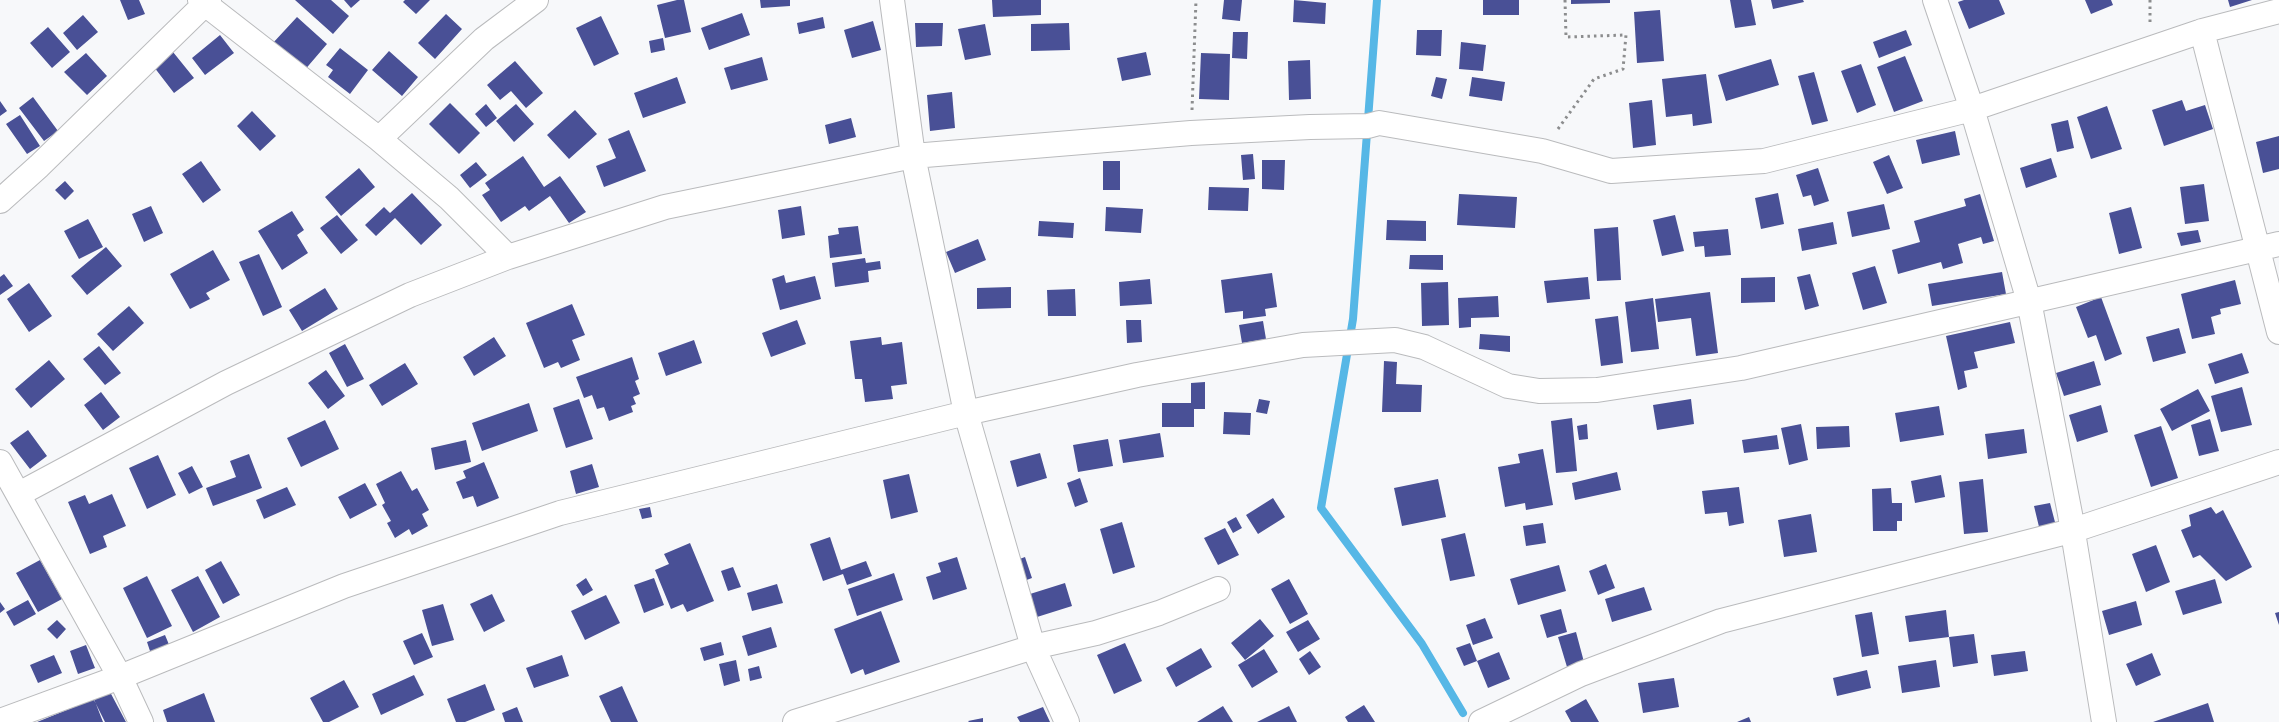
<!DOCTYPE html>
<html>
<head>
<meta charset="utf-8">
<style>
	body { margin:0 }
	canvas { display:block; background:#f7f8fa }
</style>
</head>
<body>
<canvas width="2279" height="722"></canvas>
<script>
const ctx = document.querySelector('canvas').getContext('2d');
ctx.lineJoin = 'round';
function poly(rows) {
  const path = new Path2D();
  for (const r of rows) {
    path.moveTo(r[0], r[1]);
    for (let i = 2; i < r.length; i += 2) path.lineTo(r[i], r[i + 1]);
  }
  return path;
}
function strokePath(path, color, width, dash) {
  ctx.strokeStyle = color;
  ctx.lineWidth = width;
  ctx.lineCap = dash ? 'butt' : 'round';
  ctx.setLineDash(dash || []);
  ctx.stroke(path);
}
function fillPath(path, color) {
  ctx.fillStyle = color;
  ctx.fill(path, 'evenodd');
}
const stream = poly([
	[1377,0,1353,319,1321,508,1422,644,1463,713]
]);
const building = poly([
	[120,0,139,0,145,14,128,20],
	[295,0,331,0,349,16,333,34],
	[344,0,360,0,351,8],
	[405,0,430,0,416,14,403,2],
	[677,0,684,0,691,32,665,38,657,5],
	[760,0,790,0,790,6,761,8],
	[992,0,1041,0,1041,15,993,17],
	[1224,0,1242,0,1240,21,1222,19],
	[1294,0,1326,3,1325,24,1293,22],
	[1483,0,1519,0,1519,15,1483,15],
	[1571,0,1610,0,1610,3,1571,4],
	[1730,0,1751,0,1756,25,1735,28],
	[1771,0,1803,0,1804,2,1773,9],
	[1964,0,1999,0,2005,14,1969,29,1958,2],
	[2085,0,2111,0,2113,5,2091,14],
	[2228,0,2252,0,2230,7],
	[1660,10,1664,61,1637,63,1634,12],
	[742,13,750,35,709,50,701,28],
	[446,14,462,29,435,59,418,43],
	[83,15,98,32,77,50,63,33],
	[601,16,619,54,594,66,576,28],
	[297,17,327,44,303,72,272,44],
	[823,17,825,28,799,34,797,23],
	[873,21,881,50,852,58,844,30],
	[915,23,943,23,942,46,916,47],
	[1069,23,1070,50,1031,51,1031,24],
	[985,24,991,55,965,60,958,29],
	[48,27,70,52,52,68,30,43],
	[1417,30,1442,30,1441,56,1416,55],
	[1906,30,1912,45,1879,58,1873,42],
	[1233,32,1248,32,1247,59,1232,58],
	[220,35,234,53,205,75,192,58],
	[663,38,665,50,651,53,649,41],
	[1461,42,1486,45,1483,71,1459,69],
	[340,48,368,70,350,94,328,77,333,70,326,65],
	[389,51,418,77,402,96,372,70],
	[173,52,194,78,174,93,154,67],
	[1146,52,1151,75,1122,81,1117,58],
	[86,53,107,76,87,95,64,72],
	[1201,53,1230,54,1229,100,1199,99],
	[1905,56,1923,101,1894,112,1877,67],
	[762,57,768,80,731,90,724,68],
	[1771,59,1779,85,1726,101,1718,75],
	[1310,60,1311,99,1289,100,1288,61],
	[515,61,543,93,526,108,511,91,500,100,487,85],
	[1861,64,1876,105,1857,113,1841,71],
	[1814,72,1828,121,1812,125,1798,76],
	[1706,74,1712,123,1693,126,1692,114,1666,117,1662,79],
	[677,77,686,103,643,118,634,93],
	[1436,77,1447,79,1442,99,1431,96],
	[1472,77,1505,82,1502,101,1469,96],
	[952,92,955,128,930,131,927,95],
	[33,97,58,131,44,141,19,108],
	[1652,100,1656,145,1633,148,1629,103],
	[2182,100,2186,111,2205,105,2213,129,2164,146,2152,110],
	[0,101,7,111,0,116],
	[450,103,480,133,459,154,429,124],
	[486,104,497,118,486,127,475,114],
	[516,104,534,124,514,142,496,121],
	[2107,106,2122,149,2091,159,2077,117],
	[575,110,597,134,569,159,547,135],
	[252,111,276,136,260,151,237,126],
	[20,115,40,146,27,154,6,124],
	[851,118,856,137,829,144,825,125],
	[2068,120,2074,148,2057,152,2051,124],
	[629,130,646,171,604,187,596,166,616,158,608,139],
	[1955,131,1960,155,1922,164,1916,140],
	[2279,136,2279,169,2263,173,2256,142],
	[1253,154,1255,179,1243,180,1241,155],
	[1889,155,1903,188,1887,194,1873,162],
	[523,156,544,187,560,176,586,212,569,223,550,196,529,211,525,206,501,222,482,195,490,190,485,183],
	[2051,158,2057,177,2026,188,2020,168],
	[1262,160,1285,160,1284,190,1262,189],
	[201,161,221,190,203,203,182,174],
	[1103,161,1120,161,1120,190,1103,190],
	[476,162,487,175,470,188,460,175],
	[359,168,375,187,341,216,325,197],
	[1818,168,1829,201,1814,206,1811,195,1803,197,1796,175],
	[65,181,74,191,65,200,55,190],
	[2204,184,2209,221,2185,224,2180,187],
	[1209,187,1249,188,1248,211,1208,210],
	[412,193,442,225,421,245,395,218,376,236,365,225,384,207,390,213],
	[1778,193,1784,224,1761,229,1755,198],
	[1459,194,1517,197,1515,228,1457,225],
	[1980,194,1994,241,1983,244,1981,237,1958,244,1963,263,1943,269,1941,262,1898,274,1892,250,1920,242,1914,221,1966,206,1964,199],
	[1884,204,1890,229,1852,237,1847,212],
	[151,206,163,233,144,242,132,214],
	[801,206,805,235,782,239,778,210],
	[1106,207,1143,209,1141,233,1105,231],
	[2131,207,2142,248,2119,254,2109,213],
	[292,211,304,230,297,235,308,253,282,270,258,231],
	[337,215,358,240,341,254,320,228],
	[1675,215,1684,251,1662,256,1653,220],
	[88,219,103,247,79,259,64,231],
	[1387,220,1426,221,1426,241,1386,240],
	[1039,221,1074,223,1073,238,1038,236],
	[1833,222,1837,244,1802,251,1798,229],
	[858,226,862,254,830,258,828,236,839,234,838,228],
	[1618,227,1621,280,1597,281,1594,229],
	[1728,229,1731,255,1705,257,1704,246,1695,247,1693,232],
	[2198,230,2201,242,2181,246,2177,233],
	[978,239,986,260,955,273,946,252],
	[106,247,122,266,87,295,71,276],
	[213,250,230,280,206,293,210,299,190,309,170,274],
	[259,254,282,307,263,316,239,262],
	[1410,255,1443,255,1443,270,1409,269],
	[865,258,866,263,880,261,881,269,868,271,869,282,835,287,832,263],
	[1875,266,1887,303,1863,310,1852,273],
	[2002,272,2006,294,1932,306,1928,284],
	[1272,273,1277,307,1265,309,1266,316,1243,319,1243,311,1225,313,1221,280],
	[4,274,13,286,0,295,0,277],
	[1810,274,1819,306,1805,310,1797,277],
	[784,275,786,283,815,276,821,299,780,310,772,279],
	[1588,277,1590,299,1547,303,1544,281],
	[1775,277,1775,302,1741,303,1741,278],
	[1150,279,1152,304,1120,306,1119,282],
	[2235,280,2241,304,2220,309,2221,314,2211,317,2215,334,2192,339,2181,294],
	[1448,282,1449,325,1422,326,1421,283],
	[29,283,52,316,29,332,7,299],
	[1011,287,1011,308,977,309,977,288],
	[325,288,338,309,302,331,289,310],
	[1075,289,1076,316,1048,316,1047,290],
	[1710,292,1718,353,1696,356,1691,318,1658,322,1655,299],
	[1498,296,1499,317,1471,318,1471,327,1459,328,1458,298],
	[2101,297,2122,354,2105,361,2096,335,2088,338,2076,307],
	[1653,298,1659,349,1631,352,1625,302],
	[572,304,585,335,572,340,580,360,561,368,558,362,544,368,526,323],
	[129,306,144,323,113,351,97,334],
	[1618,316,1623,363,1601,366,1595,319],
	[797,320,806,344,771,357,762,333],
	[1126,320,1141,320,1142,342,1127,343],
	[1263,321,1266,339,1242,343,1239,325],
	[2010,322,2015,343,1974,352,1978,368,1964,371,1967,387,1958,390,1946,336],
	[2179,328,2186,353,2153,362,2146,337],
	[1480,334,1510,336,1510,352,1479,349],
	[494,337,506,356,474,376,463,357],
	[881,337,882,345,902,342,907,384,891,386,893,399,865,402,862,379,855,379,850,341],
	[694,340,702,363,666,376,658,353],
	[345,344,364,379,347,387,329,353],
	[99,346,121,373,105,385,83,359],
	[2242,353,2249,373,2215,384,2208,364],
	[632,357,639,379,635,381,640,394,633,397,636,404,631,406,633,412,609,421,604,407,597,409,592,395,584,398,576,377],
	[49,360,65,379,31,408,15,389],
	[1384,361,1397,362,1396,384,1422,385,1421,412,1382,412],
	[2094,361,2101,385,2064,396,2056,373],
	[405,363,418,384,382,406,369,385],
	[326,370,345,396,328,409,308,383],
	[1205,382,1205,409,1194,409,1194,427,1162,427,1162,403,1191,403,1191,383],
	[2242,387,2252,425,2221,432,2211,396],
	[2198,389,2210,411,2172,431,2160,409],
	[101,392,120,417,103,430,84,405],
	[579,399,593,439,566,448,553,408],
	[1259,399,1270,401,1267,414,1256,412],
	[1691,399,1694,424,1657,430,1653,405],
	[529,403,538,431,482,451,472,423],
	[2101,405,2108,432,2077,442,2069,415],
	[1939,406,1944,435,1900,442,1895,413],
	[1224,412,1251,413,1250,435,1223,434],
	[1572,418,1577,471,1556,473,1551,421],
	[2210,419,2219,451,2199,456,2191,425],
	[325,420,339,449,301,467,287,438],
	[1587,424,1588,439,1579,440,1577,426],
	[1801,424,1808,460,1789,465,1781,428],
	[1849,426,1850,447,1817,449,1816,427],
	[2161,426,2178,478,2151,487,2134,435],
	[2024,429,2027,453,1988,459,1985,434],
	[28,430,47,456,30,469,10,443],
	[1160,433,1164,457,1123,463,1119,440],
	[1777,435,1779,449,1744,453,1742,440],
	[1108,439,1113,466,1078,472,1073,445],
	[466,440,471,462,435,470,431,448],
	[1543,449,1553,505,1526,510,1525,503,1505,507,1498,467,1520,463,1518,454],
	[1040,453,1047,478,1017,487,1010,461],
	[249,454,262,488,213,506,206,488,236,477,230,461],
	[158,455,176,495,147,509,129,468],
	[484,462,499,498,477,507,473,496,463,499,456,482,466,478,463,471],
	[592,464,599,487,576,494,570,471],
	[192,466,203,487,189,494,178,473],
	[401,471,412,491,417,488,429,510,422,514,428,526,412,535,409,529,395,538,387,523,391,521,382,505,385,503,376,484],
	[1617,472,1621,490,1575,500,1572,483],
	[909,474,918,512,891,519,883,480],
	[1941,475,1945,497,1915,503,1911,481],
	[1080,478,1088,502,1075,507,1067,483],
	[1438,479,1446,517,1402,526,1394,488],
	[1983,479,1988,532,1964,534,1959,482],
	[365,483,377,505,350,519,338,497],
	[287,487,296,505,264,519,256,500],
	[1739,487,1744,523,1729,526,1727,512,1705,514,1702,491],
	[1891,488,1892,503,1902,503,1902,521,1897,521,1897,531,1873,531,1872,489],
	[112,494,126,526,103,536,107,547,90,554,68,502,85,495,89,504],
	[1273,498,1285,517,1258,534,1246,515],
	[2050,503,2056,526,2040,531,2034,506],
	[650,507,652,517,642,519,639,509],
	[2211,507,2216,514,2223,510,2252,567,2226,581,2200,555,2193,558,2181,530,2191,526,2189,515],
	[1811,514,1817,552,1784,557,1778,520],
	[1236,517,1242,528,1233,533,1227,522],
	[1122,522,1135,567,1113,574,1100,529],
	[1543,523,1546,543,1526,546,1523,526],
	[1225,528,1239,555,1218,565,1204,538],
	[1465,533,1475,576,1450,581,1441,539],
	[830,537,841,570,866,561,872,576,847,585,843,574,823,581,810,544],
	[690,543,714,601,687,612,683,604,671,609,655,570,669,564,664,554],
	[2156,545,2170,582,2146,592,2132,554],
	[957,557,967,589,933,600,926,577,941,572,938,563],
	[1025,557,1032,578,1021,582,1014,561],
	[40,560,62,599,38,612,16,573],
	[221,561,240,595,223,604,205,570],
	[1606,564,1615,588,1598,595,1589,571],
	[1559,565,1566,591,1518,605,1510,579],
	[733,567,741,587,728,591,721,571],
	[894,573,903,600,857,616,848,589],
	[147,576,172,626,147,638,123,588],
	[198,576,220,617,193,632,171,590],
	[586,578,593,590,583,596,576,585],
	[654,578,664,605,644,613,634,585],
	[1289,579,1308,614,1290,624,1271,589],
	[2215,579,2222,603,2183,615,2175,591],
	[1065,583,1072,606,1037,617,1030,594],
	[777,584,783,603,752,611,747,593],
	[1644,587,1652,610,1612,622,1605,599],
	[492,594,505,621,484,632,470,604],
	[606,595,620,623,585,640,571,611],
	[28,600,36,614,14,626,6,612],
	[2136,601,2142,625,2109,635,2102,611],
	[0,602,5,609,0,613],
	[443,604,454,640,432,646,422,610],
	[1561,609,1567,632,1547,638,1540,615],
	[1946,610,1949,637,1909,642,1905,616],
	[881,611,900,662,865,675,863,669,851,674,834,629],
	[1872,612,1879,654,1862,657,1855,615],
	[2279,612,2279,625,2275,613],
	[1485,618,1493,638,1473,645,1466,625],
	[1260,619,1274,636,1245,660,1231,643],
	[57,620,66,629,57,639,47,629],
	[1308,620,1320,639,1298,652,1286,632],
	[771,627,777,647,748,656,742,636],
	[1576,632,1584,662,1567,667,1558,637],
	[422,633,433,657,414,665,403,641],
	[1974,634,1978,663,1953,667,1949,637],
	[165,635,170,647,151,654,147,642],
	[721,642,724,655,704,661,700,648],
	[1125,643,1142,681,1114,694,1097,655],
	[1470,643,1477,661,1464,666,1456,648],
	[86,645,95,668,78,674,70,651],
	[1201,648,1212,667,1176,687,1166,668],
	[1264,649,1278,672,1252,688,1238,665],
	[1310,651,1321,667,1309,675,1299,659],
	[2025,651,2028,671,1994,676,1991,655],
	[1499,652,1510,679,1488,688,1477,661],
	[2152,653,2161,675,2136,686,2126,664],
	[54,655,62,673,38,683,30,665],
	[562,655,569,676,534,688,526,668],
	[736,660,740,681,724,686,719,664],
	[1936,660,1940,687,1902,693,1898,666],
	[759,666,762,678,750,681,748,669],
	[1867,670,1871,688,1837,696,1833,678],
	[414,675,424,695,381,715,372,694],
	[1674,678,1679,707,1643,713,1638,683],
	[344,680,359,707,329,722,323,722,310,698],
	[485,684,495,710,465,722,456,722,447,699],
	[622,686,638,722,611,722,599,696],
	[110,692,126,722,105,722,94,700],
	[204,693,215,722,167,722,163,710],
	[94,699,103,722,37,722],
	[1586,699,1599,722,1571,722,1565,711],
	[2208,703,2214,722,2153,722],
	[1364,705,1375,722,1348,722,1345,717],
	[1223,706,1233,722,1197,722],
	[1289,706,1297,722,1257,722],
	[517,707,523,722,505,722,502,713],
	[1043,707,1050,722,1020,722,1017,717],
	[1749,717,1751,722,1737,722],
	[983,718,983,722,969,722,968,721]
]);
const path = poly([
	[2150,22,2150,0],
	[1192,110,1196,0],
	[1558,129,1594,79,1623,69,1626,35,1566,37,1565,0]
]);
const minor = poly([
	[200,0,379,139,449,198,508,257],
	[892,0,913,156,966,413,1033,647,1067,722],
	[1935,0,1972,109,2029,301,2070,514,2104,722],
	[2202,31,2279,332],
	[379,139,484,39,536,0],
	[0,201,39,166,209,0],
	[0,462,120,677,141,722],
	[19,494,226,383,410,295,508,257,665,207,913,156,1191,133,1310,127,1368,126,1379,123,1542,151,1611,171,1764,161,1972,109,2202,31,2279,11],
	[0,721,120,677,344,586,560,513,966,413,1137,375,1303,345,1395,340,1424,347,1508,386,1539,391,1597,390,1741,368,2279,244],
	[795,722,1033,647,1096,633,1159,613,1218,589],
	[1481,722,1581,674,1721,621,2071,531,2279,462]
]);
strokePath(stream, '#56b7e6', 8);
fillPath(building, '#495096');
strokePath(minor, '#babbbd', 26);
strokePath(path, '#8c8d8e', 3, [2.5, 4]);
strokePath(minor, '#fff', 24);
</script>
</body>
</html>
